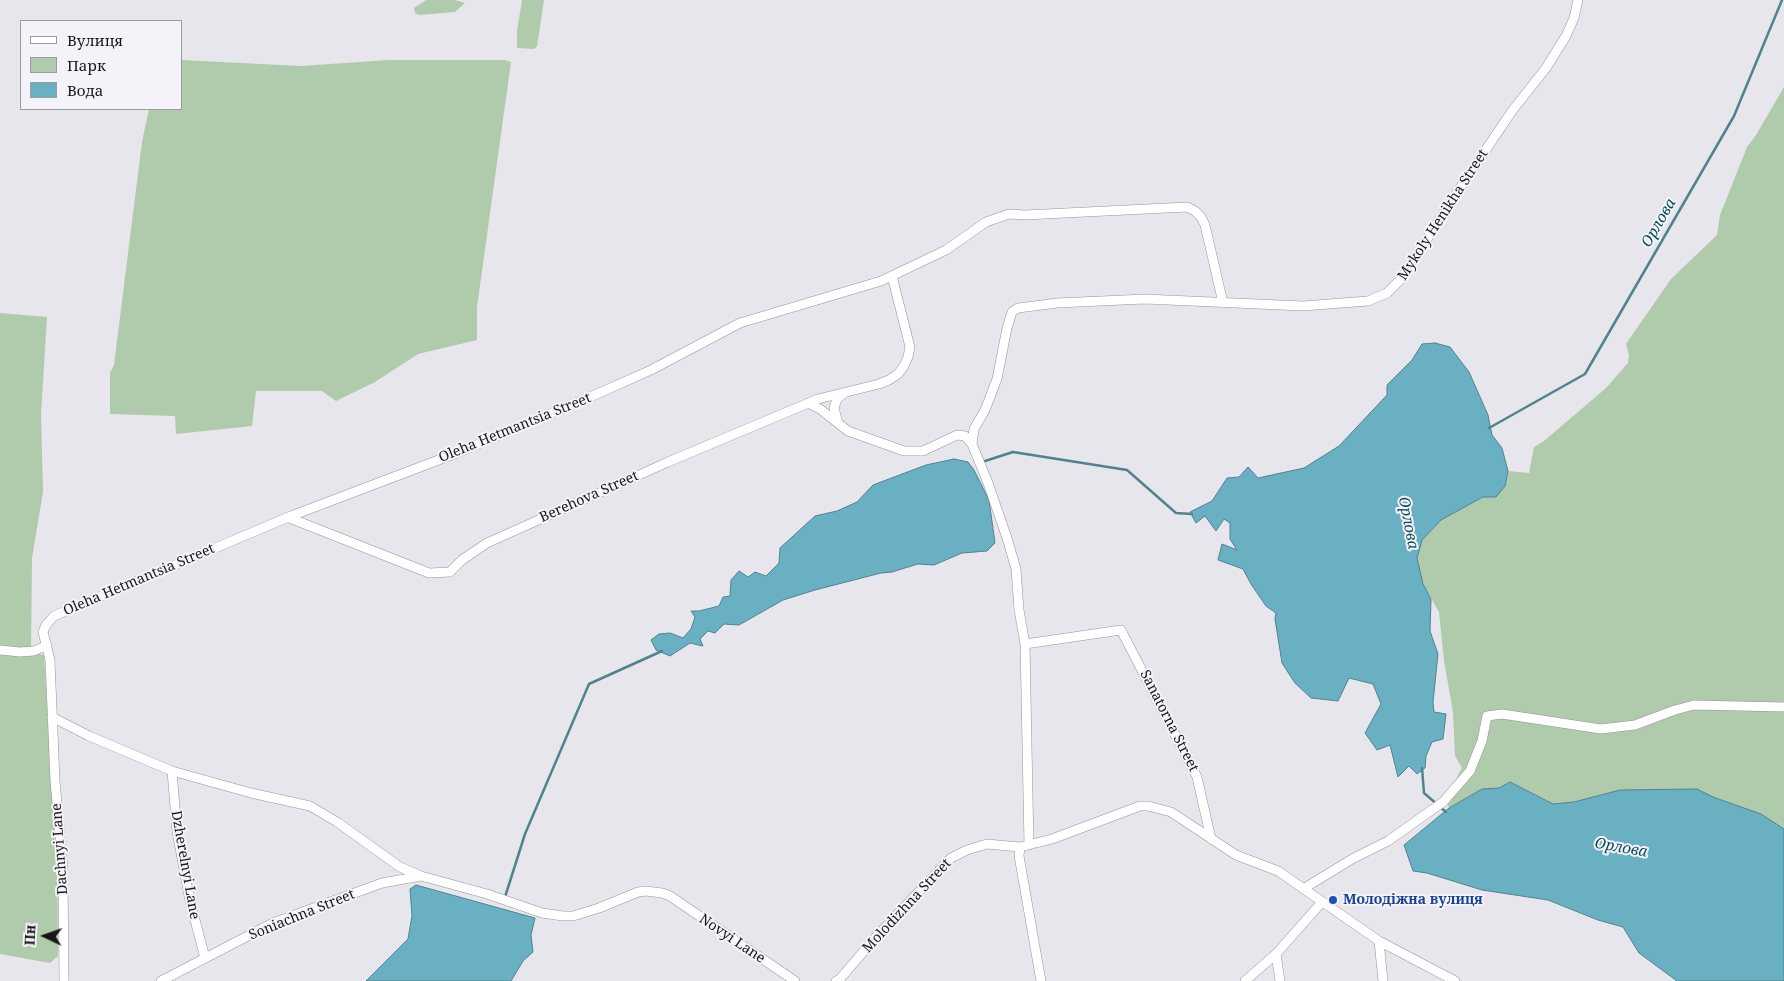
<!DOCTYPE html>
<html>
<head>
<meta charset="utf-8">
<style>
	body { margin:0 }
	#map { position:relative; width:1784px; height:981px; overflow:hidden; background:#e7e6ec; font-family:"Noto Serif",serif }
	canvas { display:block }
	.legend { position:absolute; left:20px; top:20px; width:162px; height:90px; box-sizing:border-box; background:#f4f3f9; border:1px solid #9c9b9f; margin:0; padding:6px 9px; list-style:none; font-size:15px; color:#181719 }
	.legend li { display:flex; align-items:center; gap:10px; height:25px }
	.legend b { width:25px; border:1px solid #9c9b9f }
	.north { position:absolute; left:20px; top:911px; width:50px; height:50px; -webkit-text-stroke:4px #f4f3f9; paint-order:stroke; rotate:273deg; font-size:14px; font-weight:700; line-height:20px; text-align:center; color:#181719 }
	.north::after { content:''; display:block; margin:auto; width:18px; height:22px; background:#181719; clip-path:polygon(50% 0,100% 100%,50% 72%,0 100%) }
</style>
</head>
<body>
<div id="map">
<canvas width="1784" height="981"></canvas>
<ul class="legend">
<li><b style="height:6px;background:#fff"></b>Вулиця</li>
<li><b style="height:14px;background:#b0caac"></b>Парк</li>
<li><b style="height:14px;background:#69b0c3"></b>Вода</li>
</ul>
<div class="north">Пн</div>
</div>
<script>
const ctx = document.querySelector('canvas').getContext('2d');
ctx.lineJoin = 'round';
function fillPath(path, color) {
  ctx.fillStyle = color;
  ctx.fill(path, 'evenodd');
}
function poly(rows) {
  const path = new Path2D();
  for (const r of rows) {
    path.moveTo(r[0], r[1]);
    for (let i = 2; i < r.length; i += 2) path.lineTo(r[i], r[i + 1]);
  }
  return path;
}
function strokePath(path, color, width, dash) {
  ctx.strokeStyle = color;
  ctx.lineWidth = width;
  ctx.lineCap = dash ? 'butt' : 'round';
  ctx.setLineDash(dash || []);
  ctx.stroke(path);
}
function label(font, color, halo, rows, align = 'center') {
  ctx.font = font + ' "Noto Serif",serif';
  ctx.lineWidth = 4;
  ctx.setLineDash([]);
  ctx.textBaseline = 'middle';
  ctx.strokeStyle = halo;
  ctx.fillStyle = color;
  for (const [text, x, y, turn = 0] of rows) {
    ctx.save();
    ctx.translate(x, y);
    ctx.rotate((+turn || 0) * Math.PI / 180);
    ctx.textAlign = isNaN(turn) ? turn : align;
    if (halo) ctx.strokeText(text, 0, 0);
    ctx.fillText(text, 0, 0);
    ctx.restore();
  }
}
const green = poly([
	[426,0,455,0,465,3,455,12,419,15,415,13,414,8],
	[522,0,544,0,537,46,534,49,517,48,517,31],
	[181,60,301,66,389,60,505,60,511,62,477,307,477,340,418,354,375,382,336,401,322,391,256,391,252,426,176,434,175,416,110,414,110,373,114,365,142,142,149,109,181,109],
	[1784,87,1784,829,1761,814,1713,797,1697,789,1620,790,1574,802,1553,804,1510,782,1499,788,1482,789,1449,808,1445,794,1455,781,1462,768,1455,756,1453,712,1444,661,1439,612,1423,584,1417,558,1422,540,1441,520,1505,486,1508,471,1529,473,1534,447,1544,441,1606,388,1628,363,1629,355,1626,344,1671,279,1717,235,1720,215,1747,147,1756,135],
	[0,313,47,317,41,414,43,492,32,558,31,653,44,655,57,847,58,956,50,963,0,954]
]);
const water = poly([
	[1435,343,1450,347,1469,372,1488,415,1492,435,1502,448,1508,471,1505,486,1496,497,1483,497,1441,520,1422,540,1417,558,1423,584,1431,599,1430,631,1438,654,1433,702,1434,712,1446,714,1443,739,1432,742,1426,756,1425,768,1417,774,1409,766,1398,777,1390,745,1377,750,1365,733,1381,704,1373,684,1349,678,1338,701,1311,698,1295,683,1282,663,1275,619,1276,613,1266,606,1251,584,1243,569,1218,560,1222,544,1237,550,1230,539,1230,523,1224,519,1216,531,1205,516,1196,523,1190,512,1212,501,1227,478,1239,477,1248,467,1258,478,1304,468,1339,446,1387,395,1387,385,1412,360,1422,344,1435,343],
	[954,459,968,462,974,470,989,500,995,543,987,551,962,553,934,565,918,564,892,572,881,573,815,590,783,600,739,625,724,624,715,633,708,631,700,639,703,646,690,643,670,656,656,650,651,640,659,634,670,633,683,638,691,629,695,617,691,611,699,611,719,606,723,597,730,596,731,580,739,571,748,577,755,572,766,576,779,563,780,548,815,516,837,511,857,502,873,485,926,465,954,459],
	[1510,782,1553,804,1574,802,1620,790,1697,789,1713,797,1761,814,1784,829,1784,981,1677,981,1639,953,1623,927,1598,920,1548,900,1482,890,1427,873,1413,871,1404,845,1449,808,1482,789,1499,788,1510,782],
	[416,885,535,918,531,935,533,952,523,961,511,981,366,981,408,939,412,916,410,889,416,885]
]);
const stream = poly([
	[1489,428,1585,374,1734,116,1782,0],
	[982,462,1013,452,1127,470,1176,513,1192,514],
	[1422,768,1424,793,1446,812],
	[505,897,525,834,589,684,662,651]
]);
const street = poly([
	[808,403,820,409,848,431,904,451,923,451,957,435,965,436,972,444],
	[838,423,834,408,837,399,844,393],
	[287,517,429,573,450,572,462,560,487,543,668,462,818,399,879,384,889,380,898,374,904,366,908,357,910,347,892,276],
	[1025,644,1121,630,1197,777,1211,839],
	[0,650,20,652,34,651,47,645],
	[52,717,89,736,172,771,251,793,310,806,337,822,400,867,421,876,487,894,542,913,563,916,573,916,599,908,638,892,646,891,662,893,670,896,795,981],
	[172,771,177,832,190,901,205,958],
	[1029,845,1025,644,1019,610,1016,569,1007,538,988,483,972,444,974,429,985,410,997,379,1007,328,1012,312,1018,308,1026,307,1057,303,1145,299,1303,306,1368,301,1387,293,1402,278,1452,200,1512,111,1546,68,1566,36,1574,18,1578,0],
	[1020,847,1019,856,1041,981],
	[1303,889,1352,859,1388,841,1443,802,1470,771,1482,741,1487,716,1502,714,1601,729,1635,725,1675,710,1694,705,1784,707],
	[1379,941,1383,981],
	[1276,954,1280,981],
	[64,981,63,869,55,781,50,660,43,632,46,625,54,616,291,516,457,453,597,394,651,370,740,323,881,281,946,250,986,222,1009,214,1025,215,1187,207,1195,211,1201,217,1205,225,1223,303],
	[161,981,273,923,382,883,421,876],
	[836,981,840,979,875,938,951,858,967,850,987,844,1020,847,1052,839,1140,806,1148,806,1171,812,1236,855,1278,871,1379,941,1455,981],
	[1245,981,1276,954,1322,902]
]);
const markers = [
	[1333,900,5,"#1a4fb4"]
];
const streetNames = [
	["Mykoly Henikha Street",1443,215,-57],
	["Oleha Hetmantsia Street",515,428,-22],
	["Berehova Street",589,497,-24],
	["Oleha Hetmantsia Street",139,580,-23],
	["Sanatorna Street",1169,721,63],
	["Dachnyi Lane",60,849,-94],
	["Dzherelnyi Lane",185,865,80],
	["Molodizhna Street",907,906,-47],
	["Soniachna Street",302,915,-22],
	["Novyi Lane",732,939,34]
];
const transitNames = [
	["Молодіжна вулиця",1343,900]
];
const waterNames = [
	["Орлова",1659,223,-60],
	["Орлова",1408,523,79],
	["Орлова",1621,848,10]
];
fillPath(green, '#b0caac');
fillPath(water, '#69b0c3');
strokePath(water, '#518290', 1);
strokePath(stream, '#518290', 2.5);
strokePath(street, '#959499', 10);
strokePath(street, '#fff', 9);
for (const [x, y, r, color] of markers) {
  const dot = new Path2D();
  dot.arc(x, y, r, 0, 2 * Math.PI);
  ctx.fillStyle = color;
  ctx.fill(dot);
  strokePath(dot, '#f4f3f9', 2);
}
label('14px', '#181719', '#f4f3f9', streetNames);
label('bold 14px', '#164399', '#f4f3f9', transitNames, 'left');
label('italic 15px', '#0b4c59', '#f4f3f9', waterNames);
</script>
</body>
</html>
